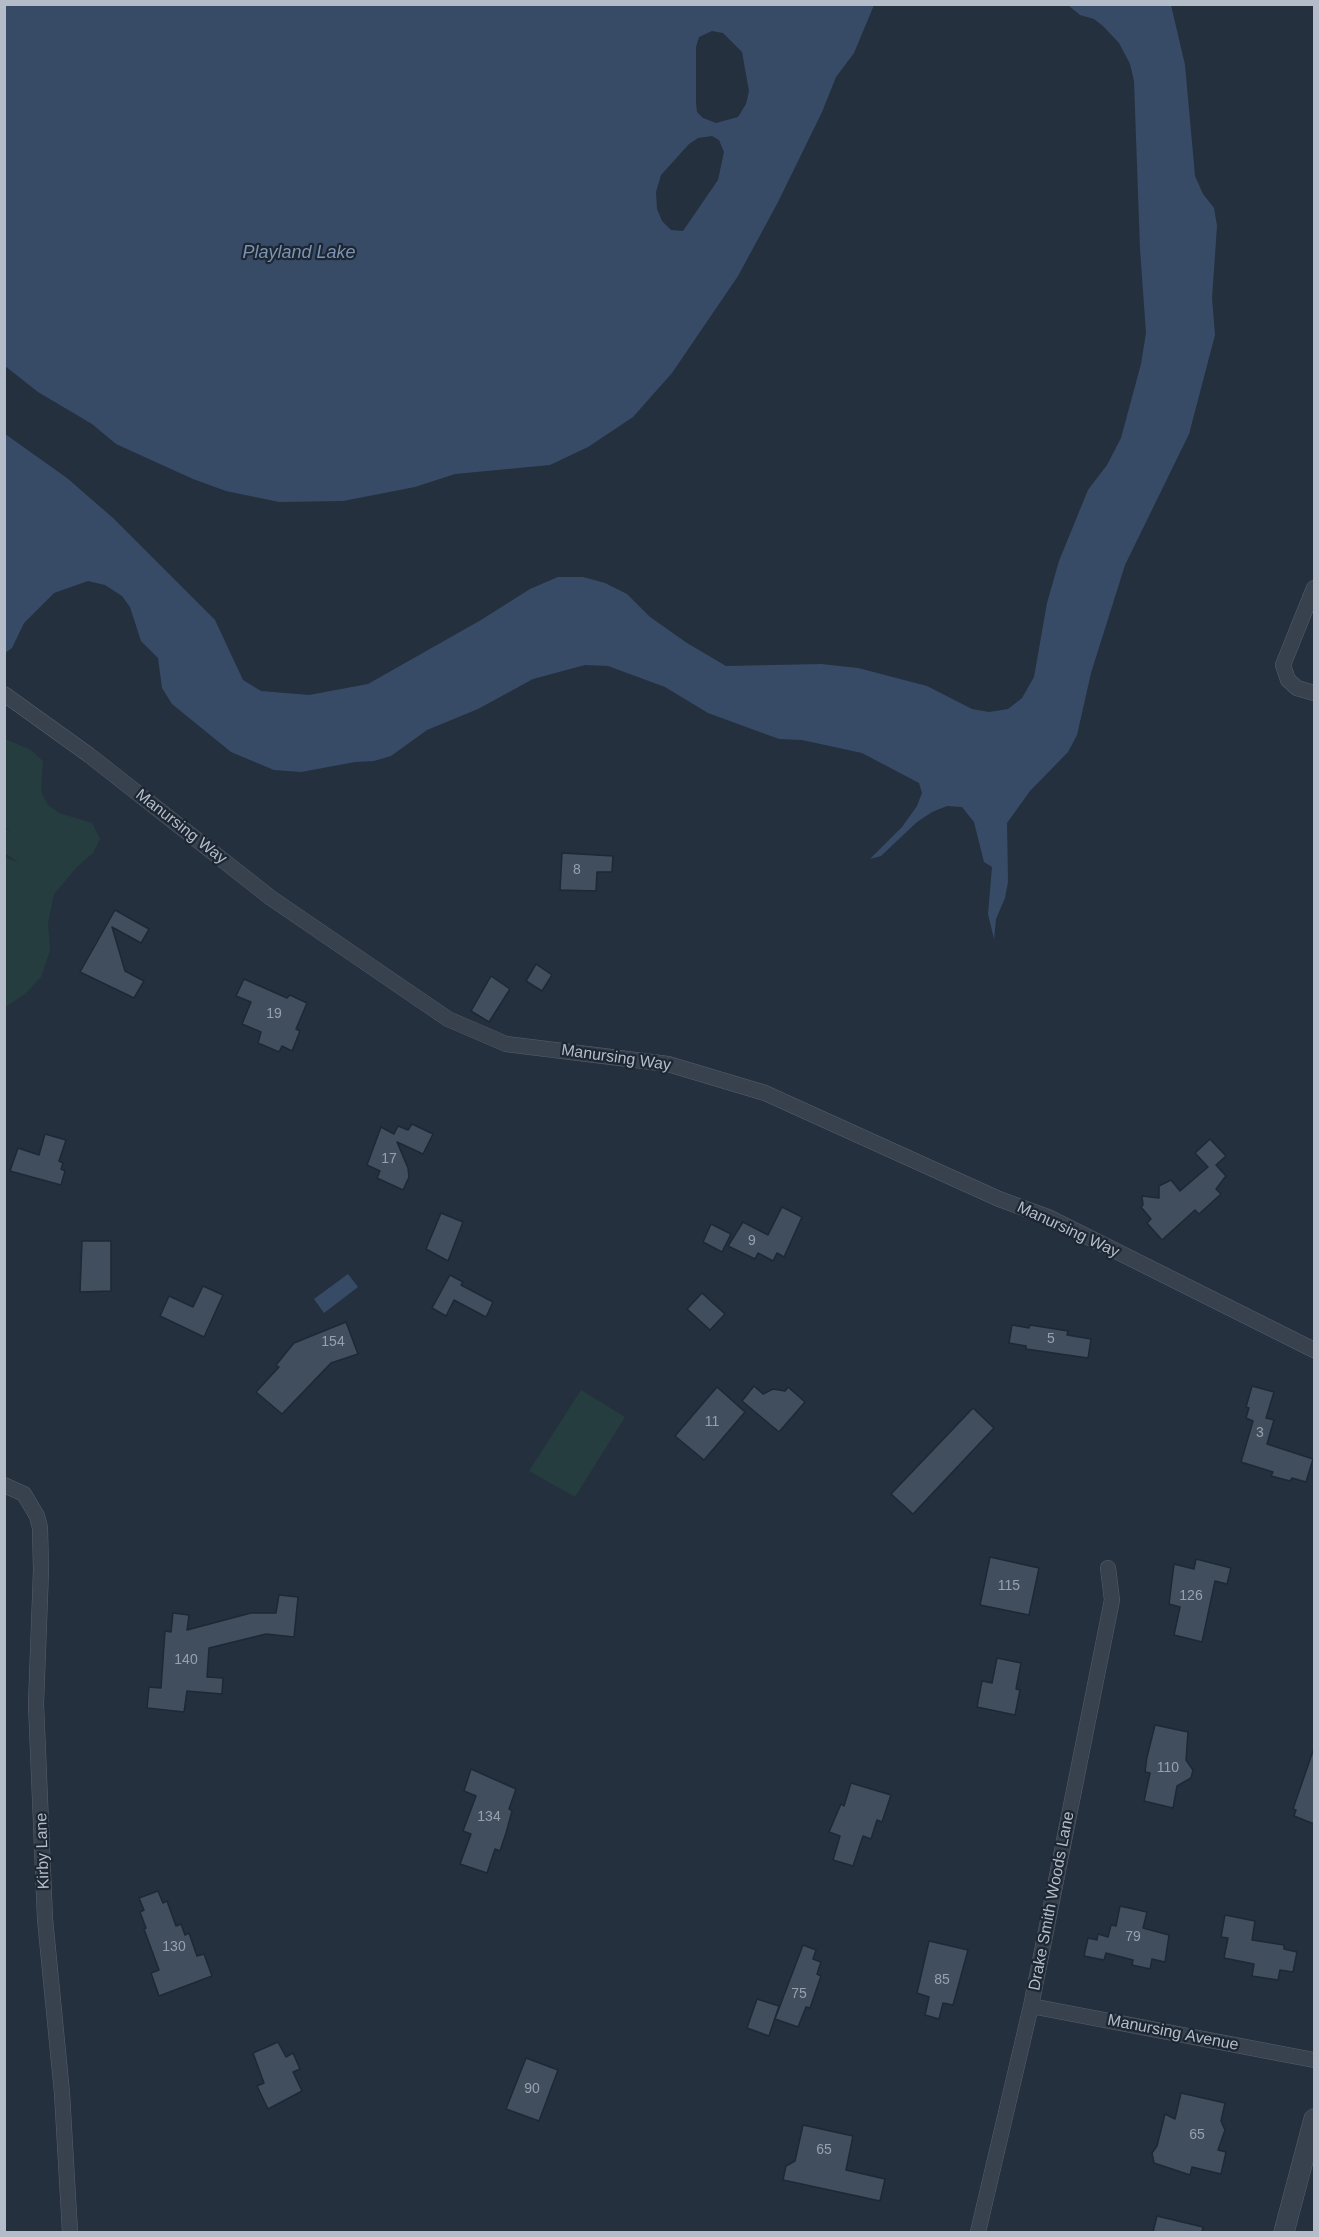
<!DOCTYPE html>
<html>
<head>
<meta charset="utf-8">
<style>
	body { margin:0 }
	#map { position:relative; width:1319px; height:2237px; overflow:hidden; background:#24303e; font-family:Helvetica,sans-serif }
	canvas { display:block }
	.frame { position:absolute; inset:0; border:6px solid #b4bcc9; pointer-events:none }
</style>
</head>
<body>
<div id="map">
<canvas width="1319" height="2237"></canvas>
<div class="frame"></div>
</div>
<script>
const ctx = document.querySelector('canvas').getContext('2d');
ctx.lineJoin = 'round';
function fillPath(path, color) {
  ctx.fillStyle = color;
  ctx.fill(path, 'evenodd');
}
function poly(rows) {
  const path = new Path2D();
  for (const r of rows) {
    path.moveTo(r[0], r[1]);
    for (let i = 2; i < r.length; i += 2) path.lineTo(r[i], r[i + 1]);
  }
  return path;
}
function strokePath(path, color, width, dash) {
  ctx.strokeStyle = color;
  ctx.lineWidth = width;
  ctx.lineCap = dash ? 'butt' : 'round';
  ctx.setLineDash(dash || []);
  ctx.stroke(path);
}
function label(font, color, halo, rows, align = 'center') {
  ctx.font = font + ' Helvetica,sans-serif';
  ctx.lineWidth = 4.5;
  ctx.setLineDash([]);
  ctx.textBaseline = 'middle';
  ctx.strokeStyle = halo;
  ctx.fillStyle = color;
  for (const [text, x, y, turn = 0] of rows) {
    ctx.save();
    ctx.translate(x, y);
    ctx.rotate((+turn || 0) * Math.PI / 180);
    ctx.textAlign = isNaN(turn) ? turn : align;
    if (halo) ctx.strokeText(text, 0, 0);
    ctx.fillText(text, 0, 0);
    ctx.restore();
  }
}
const green = poly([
	[5,739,31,750,43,761,41,791,47,804,59,813,92,823,100,839,93,853,77,867,54,894,48,923,50,950,41,977,25,994,5,1007,5,857,19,863,5,853,5,829,11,831,5,827],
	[581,1390,625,1417,575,1497,529,1471]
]);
const water = poly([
	[4,5,5,4,874,5,854,53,836,77,822,112,778,202,738,276,672,373,633,417,588,447,550,465,455,474,415,487,343,501,279,502,226,491,193,479,116,444,92,424,38,392,5,366],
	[712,31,723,33,742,52,749,91,746,104,738,117,716,123,703,118,697,112,696,103,696,47,699,37],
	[712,136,719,140,724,152,718,180,683,231,671,230,662,221,657,209,656,192,661,175,689,144,698,138],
	[1068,5,1171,5,1185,65,1195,176,1203,194,1214,208,1217,226,1212,298,1215,335,1189,434,1125,565,1091,673,1077,735,1068,752,1030,791,1007,823,1008,882,1005,898,996,919,994,939,988,914,992,867,984,862,974,822,962,807,947,806,932,812,917,822,881,856,870,859,902,827,917,806,922,793,919,783,862,753,802,740,779,739,708,713,665,687,608,666,585,665,533,679,478,709,427,730,391,756,374,761,355,762,301,772,274,770,231,752,172,704,162,688,158,658,141,641,130,607,122,596,105,585,88,581,54,593,24,623,12,648,5,653,5,434,67,478,113,518,215,620,243,680,261,691,309,695,368,684,481,620,530,589,558,577,583,577,605,583,627,594,650,617,687,643,726,666,821,664,858,668,927,686,972,709,989,712,1008,709,1022,698,1034,677,1047,603,1059,561,1088,490,1107,465,1121,438,1141,364,1146,333,1140,249,1134,81,1130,64,1119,43,1103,26,1094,19,1080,15],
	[348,1274,358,1287,324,1313,314,1299]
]);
const building = poly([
	[562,853,613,856,612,872,597,872,596,891,560,890,562,853],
	[115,910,149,929,141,943,112,927,125,971,144,981,134,998,80,972,115,910],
	[536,964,552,975,542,991,526,981,536,964],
	[491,976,510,989,489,1022,471,1011,491,976],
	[244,979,287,998,290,995,307,1003,296,1029,300,1031,292,1051,282,1046,279,1052,258,1043,261,1032,242,1024,251,1002,236,996,244,979],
	[412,1124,433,1134,423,1154,397,1142,408,1168,409,1177,403,1190,377,1178,380,1171,367,1165,381,1127,394,1134,398,1126,408,1130,412,1124],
	[45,1134,66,1140,59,1161,63,1163,61,1169,65,1171,61,1185,10,1171,18,1148,39,1155,45,1134],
	[1210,1139,1226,1156,1216,1165,1226,1176,1216,1189,1221,1194,1199,1214,1195,1210,1162,1240,1147,1223,1151,1219,1141,1207,1143,1205,1142,1196,1159,1198,1159,1186,1171,1180,1180,1191,1208,1167,1195,1153,1210,1139],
	[782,1207,802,1217,784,1257,777,1253,773,1261,758,1253,755,1259,728,1246,743,1222,768,1235,782,1207],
	[441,1213,463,1222,448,1261,426,1249,441,1213],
	[711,1224,731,1234,722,1252,703,1242,711,1224],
	[82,1241,111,1241,111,1291,80,1292,82,1241],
	[450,1275,463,1282,461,1285,493,1302,486,1317,454,1300,446,1316,432,1308,450,1275],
	[203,1286,223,1295,204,1337,160,1316,169,1296,193,1307,203,1286],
	[702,1293,725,1314,710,1330,687,1309,702,1293],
	[346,1322,358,1354,331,1363,282,1414,256,1392,279,1367,276,1365,294,1343,346,1322],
	[1012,1325,1029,1328,1030,1325,1068,1331,1067,1335,1091,1339,1088,1358,1026,1349,1026,1346,1009,1343,1012,1325],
	[754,1386,763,1394,773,1389,785,1391,788,1387,805,1402,779,1432,742,1401,754,1386],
	[1252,1386,1274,1392,1266,1418,1274,1420,1267,1444,1313,1459,1306,1482,1292,1478,1290,1481,1271,1476,1273,1472,1241,1462,1253,1421,1246,1418,1249,1408,1246,1407,1252,1386],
	[717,1387,745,1412,704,1460,675,1436,717,1387],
	[973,1408,994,1428,913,1514,891,1494,973,1408],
	[990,1557,1039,1568,1029,1615,980,1605,990,1557],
	[1196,1559,1231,1568,1227,1584,1215,1581,1202,1642,1174,1635,1180,1607,1169,1604,1174,1564,1194,1569,1196,1559],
	[279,1595,298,1597,294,1637,266,1634,209,1648,207,1677,223,1678,222,1694,187,1691,184,1712,147,1708,149,1687,161,1688,165,1631,171,1632,173,1613,189,1615,187,1630,251,1613,276,1613,279,1595],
	[997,1658,1021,1663,1016,1689,1020,1690,1015,1715,977,1707,982,1681,992,1683,997,1658],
	[1155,1725,1188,1732,1186,1760,1193,1770,1191,1778,1177,1786,1173,1808,1144,1801,1150,1773,1145,1772,1147,1757,1155,1725],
	[1313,1751,1314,1752,1314,1824,1294,1816,1296,1810,1293,1809,1313,1751],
	[471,1769,516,1789,509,1809,512,1811,506,1833,500,1851,495,1849,487,1873,460,1864,471,1834,463,1831,476,1796,464,1791,471,1769],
	[851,1783,891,1795,882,1822,877,1820,871,1839,863,1836,853,1866,833,1860,840,1836,829,1832,841,1804,844,1806,851,1783],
	[158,1891,163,1903,167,1901,176,1926,181,1924,185,1935,189,1933,197,1956,204,1954,212,1976,159,1996,151,1973,159,1970,144,1929,146,1928,140,1912,144,1910,139,1898,158,1891],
	[1120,1906,1147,1912,1143,1928,1169,1935,1165,1962,1152,1959,1150,1969,1132,1965,1133,1960,1106,1953,1104,1960,1084,1956,1088,1938,1097,1940,1098,1934,1108,1937,1111,1925,1116,1926,1120,1906],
	[1225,1915,1255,1921,1252,1940,1284,1945,1284,1949,1297,1952,1293,1972,1280,1970,1278,1980,1252,1976,1254,1964,1224,1958,1228,1938,1221,1937,1225,1915],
	[929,1941,968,1950,953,2005,943,2003,939,2019,925,2015,929,1997,917,1993,929,1941],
	[803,1945,816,1950,813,1959,821,1962,817,1974,821,1976,810,2008,806,2007,798,2027,775,2019,803,1945],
	[757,1999,779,2006,769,2036,747,2028,757,1999],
	[278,2042,286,2057,293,2053,300,2069,293,2072,302,2091,268,2109,257,2086,264,2083,253,2053,278,2042],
	[526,2058,558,2070,539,2121,506,2109,526,2058],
	[1181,2093,1225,2103,1221,2121,1225,2130,1218,2150,1226,2152,1221,2174,1192,2167,1190,2175,1154,2163,1152,2153,1157,2146,1165,2114,1175,2119,1181,2093],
	[803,2125,853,2136,846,2170,885,2179,880,2201,783,2180,786,2166,795,2161,803,2125],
	[1157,2216,1203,2227,1202,2232,1153,2232,1157,2216]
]);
const minor = poly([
	[1314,588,1283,665,1288,680,1297,688,1314,693],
	[4,694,89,755,271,898,448,1019,506,1044,668,1064,765,1093,999,1199,1048,1217,1314,1350],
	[4,1485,24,1494,37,1516,40,1528,41,1570,36,1704,45,1919,62,2093,70,2232],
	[1031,2006,1314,2060],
	[978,2232,1031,2006,1112,1600,1108,1568]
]);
const tertiary = poly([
	[1284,2232,1314,2119]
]);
const numberNames = [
	["8",577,870],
	["19",274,1014],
	["17",389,1159],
	["9",752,1241],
	["5",1051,1339],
	["154",333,1342],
	["11",712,1422],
	["3",1260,1433],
	["115",1009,1586],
	["126",1191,1596],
	["140",186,1660],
	["110",1168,1768],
	["134",489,1817],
	["79",1133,1937],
	["130",174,1947],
	["85",942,1980],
	["75",799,1994],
	["90",532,2089],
	["65",1197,2135],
	["65",824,2150]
];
const streetNames = [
	["Manursing Way",181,827,38],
	["Manursing Way",616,1058,8],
	["Manursing Way",1068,1230,25],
	["Kirby Lane",43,1851,-92],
	["Drake Smith Woods Lane",1052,1901,-79],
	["Manursing Avenue",1173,2033,11]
];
const waterNames = [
	["Playland Lake",299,253]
];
fillPath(green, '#263d3f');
fillPath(water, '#384b66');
fillPath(building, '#404e5e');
strokePath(building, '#1f2835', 1.5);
strokePath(minor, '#565f6c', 16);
strokePath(tertiary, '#565f6c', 21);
strokePath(minor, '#38414e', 15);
strokePath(tertiary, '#38414e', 20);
label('14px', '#97a0ae', null, numberNames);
label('16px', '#b4bcc9', '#1d2633', streetNames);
label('italic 18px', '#7c93b2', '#1d2633', waterNames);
</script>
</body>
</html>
